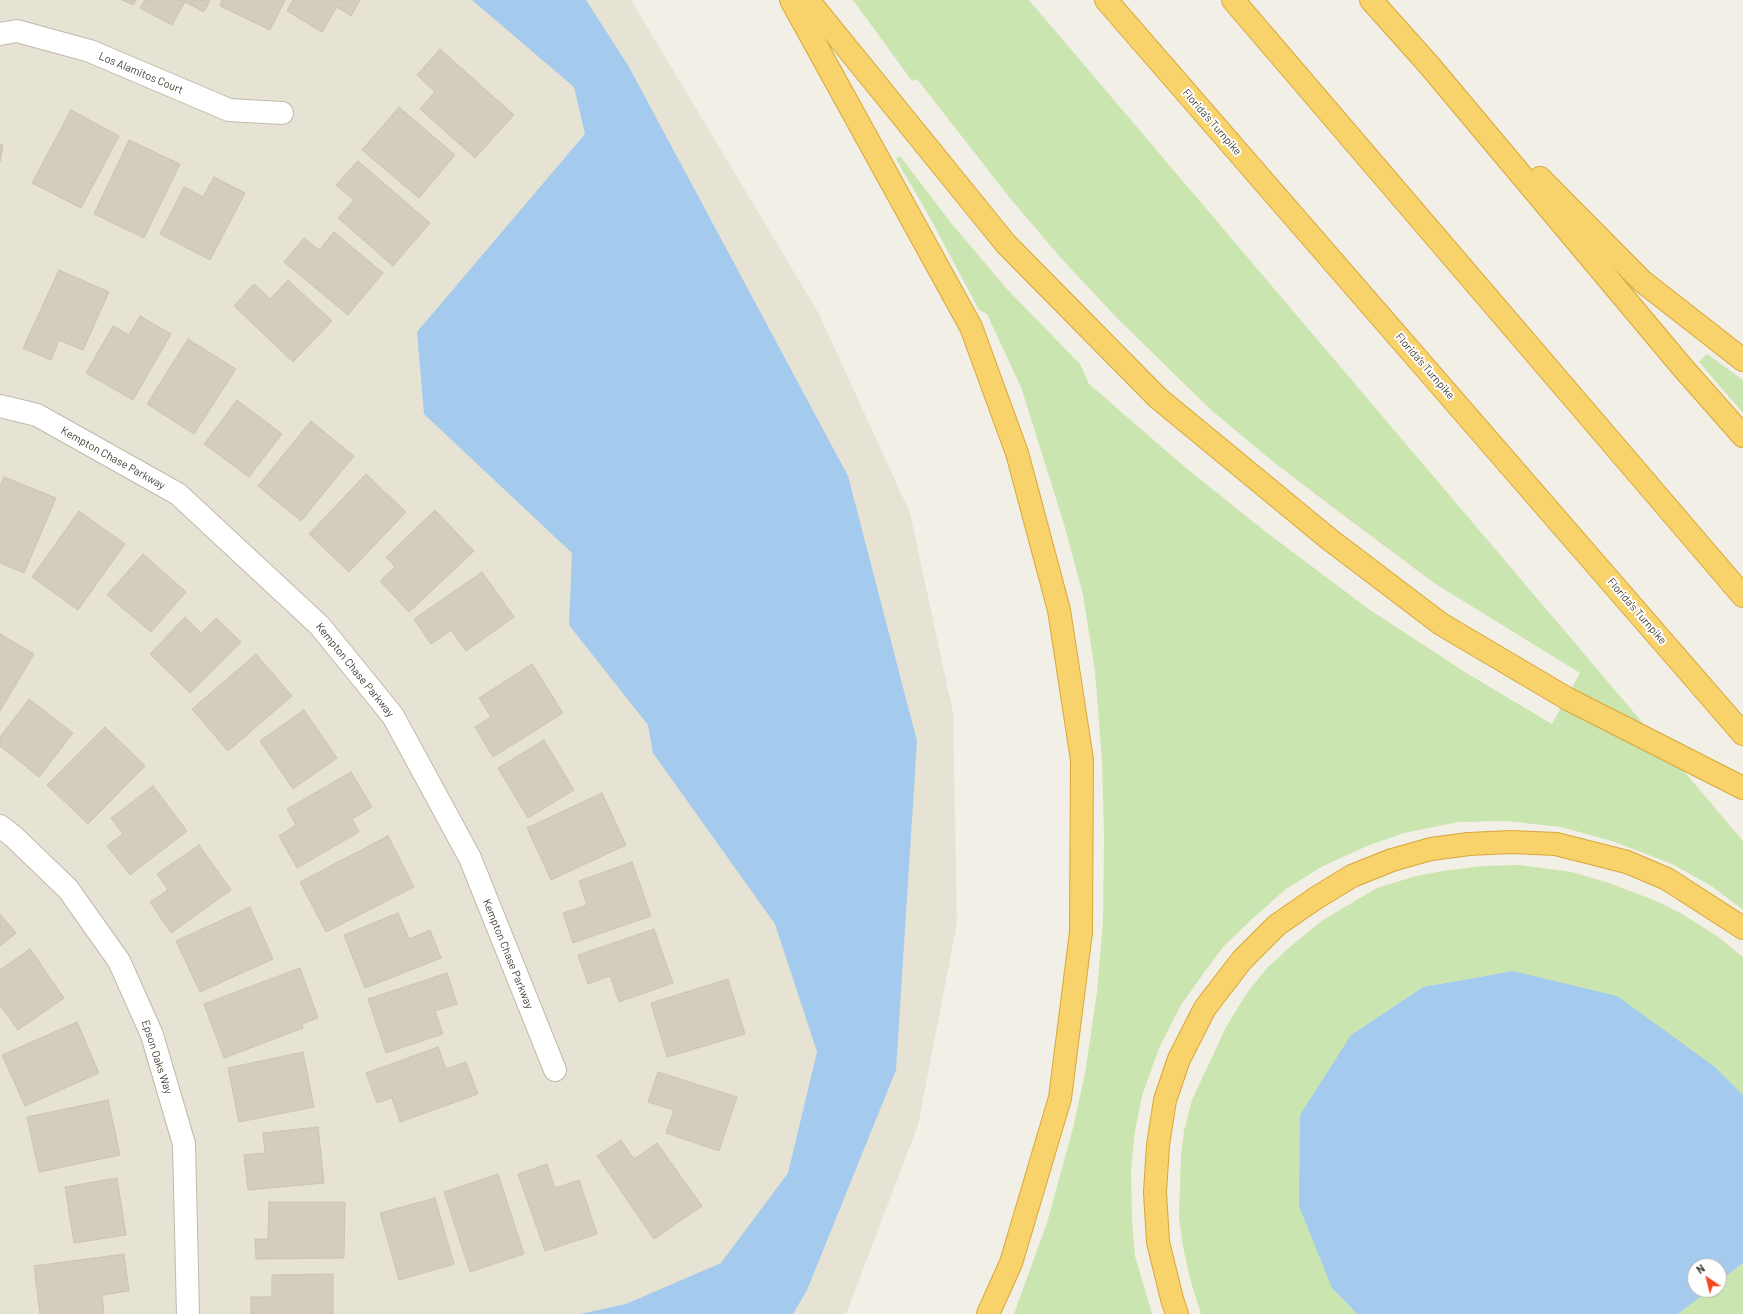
<!DOCTYPE html>
<html>
<head>
<meta charset="utf-8">
<style>
	body { margin:0 }
	#map { position:relative; width:1743px; height:1314px; overflow:hidden; background:#f2efe6; font-family:Barlow,sans-serif }
	canvas { display:block }
	.north { position:absolute; left:1687px; top:1258px; width:40px; height:40px; box-sizing:border-box; background:#fff; border:1px solid #b5b3af; border-radius:50%; rotate:325deg; font-size:11px; font-weight:700; line-height:16px; text-align:center; color:#454036 }
	.north::after { content:''; display:block; margin:auto; width:14px; height:18px; background:#f24a1d; clip-path:polygon(50% 0,100% 100%,50% 72%,0 100%) }
</style>
</head>
<body>
<div id="map">
<canvas width="1743" height="1314"></canvas>
<div class="north">N</div>
</div>
<script>
const ctx = document.querySelector('canvas').getContext('2d');
ctx.lineJoin = 'round';
function fillPath(path, color) {
  ctx.fillStyle = color;
  ctx.fill(path, 'evenodd');
}
function poly(rows) {
  const path = new Path2D();
  for (const r of rows) {
    path.moveTo(r[0], r[1]);
    for (let i = 2; i < r.length; i += 2) path.lineTo(r[i], r[i + 1]);
  }
  return path;
}
function strokePath(path, color, width, dash) {
  ctx.strokeStyle = color;
  ctx.lineWidth = width;
  ctx.lineCap = dash ? 'butt' : 'round';
  ctx.setLineDash(dash || []);
  ctx.stroke(path);
}
function label(font, color, halo, rows, align = 'center') {
  ctx.font = font + ' Barlow,sans-serif';
  ctx.lineWidth = 4;
  ctx.setLineDash([]);
  ctx.textBaseline = 'middle';
  ctx.strokeStyle = halo;
  ctx.fillStyle = color;
  for (const [text, x, y, turn = 0] of rows) {
    ctx.save();
    ctx.translate(x, y);
    ctx.rotate((+turn || 0) * Math.PI / 180);
    ctx.textAlign = isNaN(turn) ? turn : align;
    if (halo) ctx.strokeText(text, 0, 0);
    ctx.fillText(text, 0, 0);
    ctx.restore();
  }
}
const residential = poly([
	[0,0,631,0,819,314,910,513,953,713,957,923,918,1125,846,1314,0,1314]
]);
const green = poly([
	[853,0,1029,0,1743,841,1743,910,1713,887,1672,864,1615,842,1561,827,1506,821,1458,822,1404,833,1367,846,1323,866,1286,889,1252,919,1224,946,1208,967,1181,1005,1159,1048,1142,1096,1135,1131,1131,1170,1132,1219,1135,1256,1152,1314,1014,1314,1047,1223,1073,1128,1085,1074,1097,992,1103,921,1104,837,1102,761,1095,671,1083,595,1064,524,1021,387,987,314,979,310,929,216,896,159,900,156,951,223,1006,288,1080,364,1089,384,1186,468,1266,532,1370,610,1468,674,1552,724,1580,673,1434,583,1335,509,1271,460,1211,410,1117,318,1059,256,1010,198,917,79,912,81],
	[1707,354,1743,380,1743,413,1699,362],
	[1519,865,1572,872,1609,883,1656,901,1682,914,1717,936,1743,957,1743,1095,1715,1067,1513,971,1423,987,1351,1035,1332,1288,1357,1314,1201,1314,1191,1282,1183,1247,1179,1218,1181,1156,1184,1131,1192,1100,1226,1027,1247,993,1266,969,1290,947,1323,920,1377,888,1416,876,1443,871,1482,866],
	[1743,1263,1743,1314,1678,1314,1709,1290,1719,1290,1719,1282]
]);
const water = poly([
	[472,0,586,0,629,67,848,476,917,741,896,1070,807,1290,793,1314,580,1314,626,1304,721,1263,788,1173,817,1052,775,924,653,753,648,725,569,625,572,553,424,414,417,332,585,134,574,87],
	[1513,971,1617,996,1715,1067,1743,1095,1743,1263,1719,1282,1719,1266,1695,1266,1695,1290,1709,1290,1678,1314,1357,1314,1332,1288,1299,1206,1300,1115,1351,1035,1423,987]
]);
const building = poly([
	[122,0,136,0,133,5,122,0],
	[145,0,210,0,204,12,185,2,172,25,140,8,145,0],
	[222,0,285,0,270,30,220,6,222,0],
	[293,0,360,0,351,16,337,7,322,32,287,11,293,0],
	[440,49,514,115,475,158,420,109,435,92,417,75,440,49],
	[399,107,455,155,419,198,362,150,399,107],
	[71,110,119,136,81,208,32,183,71,110],
	[129,140,180,164,144,238,94,214,129,140],
	[0,145,3,145,0,162,0,145],
	[358,161,430,223,393,266,338,218,354,200,336,185,358,161],
	[214,177,245,193,210,260,160,234,184,187,203,197,214,177],
	[334,232,383,273,348,315,284,262,304,238,319,250,334,232],
	[59,270,109,292,83,350,59,340,51,360,23,348,59,270],
	[288,280,332,321,293,362,234,306,254,284,270,299,288,280],
	[140,316,171,334,133,400,86,373,113,326,129,335,140,316],
	[188,339,236,369,194,434,147,404,188,339],
	[237,400,282,434,249,477,204,444,237,400],
	[311,421,354,456,301,521,258,486,311,421],
	[366,474,406,512,349,572,309,534,366,474],
	[4,477,56,498,24,573,0,563,0,486,4,477],
	[435,510,474,551,409,612,380,581,395,567,386,557,435,510],
	[79,511,125,544,78,610,32,577,79,511],
	[143,554,186,592,151,632,107,595,143,554],
	[482,572,514,617,466,651,451,630,431,644,414,619,482,572],
	[185,617,201,633,216,618,241,642,190,693,150,654,185,617],
	[0,634,34,654,0,711,0,634],
	[256,654,292,696,228,751,192,709,256,654],
	[532,664,563,713,493,757,475,727,491,717,479,698,532,664],
	[29,699,73,733,39,777,0,746,0,737,29,699],
	[304,710,337,758,293,789,260,741,304,710],
	[105,727,145,766,88,824,47,785,105,727],
	[544,740,574,790,528,818,498,768,544,740],
	[351,772,372,807,352,819,359,832,297,868,279,836,296,825,287,809,351,772],
	[153,786,187,831,130,875,107,846,123,834,111,818,153,786],
	[602,793,626,845,551,880,527,828,602,793],
	[388,836,414,887,326,932,300,882,388,836],
	[199,845,231,890,171,933,150,902,168,890,157,874,199,845],
	[632,862,651,916,573,943,563,913,587,905,579,881,632,862],
	[250,907,273,959,200,992,176,941,250,907],
	[398,913,409,939,430,930,441,958,365,988,344,935,398,913],
	[0,914,16,933,0,946,0,914],
	[654,929,673,983,619,1002,610,976,588,984,578,955,654,929],
	[30,949,64,998,18,1030,0,1005,0,970,30,949],
	[300,968,318,1018,302,1024,303,1028,224,1058,204,1004,300,968],
	[447,973,457,1004,435,1011,443,1034,386,1053,368,999,447,973],
	[728,979,745,1034,667,1057,651,1003,728,979],
	[77,1022,99,1073,25,1106,2,1055,77,1022],
	[438,1047,446,1069,466,1062,478,1094,400,1122,392,1098,377,1103,366,1073,438,1047],
	[303,1052,314,1107,239,1122,228,1068,303,1052],
	[658,1072,737,1097,719,1151,666,1133,674,1110,648,1102,658,1072],
	[108,1100,120,1155,39,1172,27,1117,108,1100],
	[318,1127,324,1183,248,1190,244,1155,265,1153,263,1133,318,1127],
	[621,1140,634,1159,657,1143,702,1206,654,1239,597,1156,621,1140],
	[547,1164,555,1188,579,1180,597,1234,545,1251,518,1174,547,1164],
	[498,1174,524,1254,470,1272,444,1192,498,1174],
	[117,1178,126,1235,74,1243,65,1187,117,1178],
	[435,1198,454,1264,399,1280,380,1213,435,1198],
	[269,1202,345,1202,344,1258,256,1259,255,1239,268,1239,269,1202],
	[124,1254,129,1291,102,1295,104,1313,93,1314,40,1314,34,1266,124,1254],
	[333,1274,333,1314,251,1314,251,1297,272,1297,272,1275,333,1274]
]);
const minor = poly([
	[0,34,17,31,90,51,229,110,282,113],
	[0,406,37,415,178,494,320,626,393,716,470,858,555,1070],
	[0,826,14,837,68,889,119,961,152,1035,184,1144,188,1314]
]);
const highway = poly([
	[791,0,971,327,1017,453,1059,610,1082,760,1081,932,1060,1098,1011,1263,988,1314],
	[808,0,1006,244,1158,398,1329,539,1441,624,1568,699,1743,788],
	[1106,0,1743,734],
	[1233,0,1743,596],
	[1371,0,1429,65,1683,368,1743,436],
	[1540,178,1642,281,1743,360],
	[1177,1314,1172,1299,1158,1242,1155,1192,1158,1145,1165,1100,1179,1059,1205,1008,1242,960,1277,925,1316,898,1352,876,1392,860,1431,849,1469,844,1511,842,1556,844,1627,862,1667,879,1743,928]
]);
const streetNames = [
	["Los Alamitos Court",141,73,23],
	["Florida's Turnpike",1212,122,49],
	["Florida's Turnpike",1425,366,49],
	["Kempton Chase Parkway",113,458,29],
	["Florida's Turnpike",1637,611,49],
	["Kempton Chase Parkway",355,670,51],
	["Kempton Chase Parkway",508,954,68],
	["Epson Oaks Way",157,1057,72]
];
fillPath(residential, '#e6e2d4');
fillPath(green, '#cae5b0');
fillPath(water, '#a4cbed');
fillPath(building, '#d4ccbc');
strokePath(building, '#cec4af', 1);
strokePath(minor, '#c0baac', 24);
strokePath(highway, '#d7a73b', 24);
strokePath(minor, '#fff', 22);
strokePath(highway, '#f8d26b', 22);
label('11px', '#454036', '#fff', streetNames);
</script>
</body>
</html>
